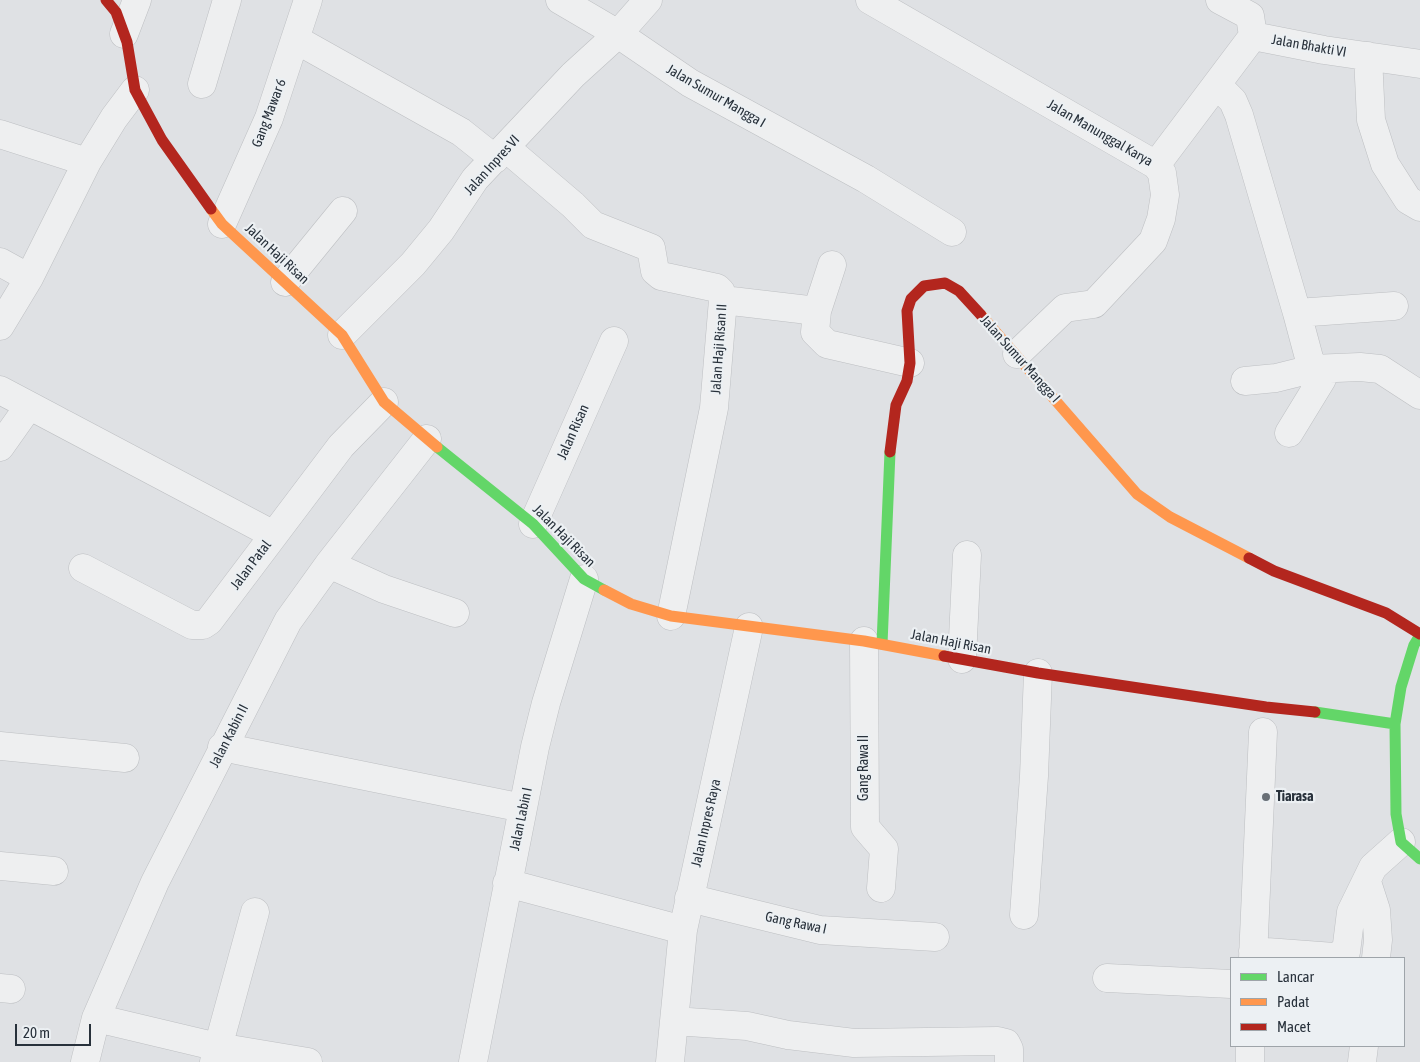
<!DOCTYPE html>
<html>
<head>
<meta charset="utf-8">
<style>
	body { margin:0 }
	#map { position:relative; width:1420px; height:1062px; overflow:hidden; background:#dfe1e4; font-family:"Asap Condensed",sans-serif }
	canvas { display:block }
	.legend { position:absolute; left:1230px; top:957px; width:175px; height:90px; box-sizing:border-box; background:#ecf0f3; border:1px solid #9ea4a9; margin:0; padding:6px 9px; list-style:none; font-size:15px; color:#28313b }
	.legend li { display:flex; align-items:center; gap:10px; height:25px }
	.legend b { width:25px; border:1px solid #9ea4a9 }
	.scale { position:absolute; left:15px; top:1024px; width:76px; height:22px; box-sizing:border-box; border:2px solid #28313b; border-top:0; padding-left:6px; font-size:15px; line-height:18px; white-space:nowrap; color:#28313b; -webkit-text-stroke:4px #ecf0f3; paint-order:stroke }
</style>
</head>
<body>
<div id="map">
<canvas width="1420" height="1062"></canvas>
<ul class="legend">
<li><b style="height:6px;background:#63d668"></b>Lancar</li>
<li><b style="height:6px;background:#ff974d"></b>Padat</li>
<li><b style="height:6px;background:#b3261e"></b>Macet</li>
</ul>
<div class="scale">20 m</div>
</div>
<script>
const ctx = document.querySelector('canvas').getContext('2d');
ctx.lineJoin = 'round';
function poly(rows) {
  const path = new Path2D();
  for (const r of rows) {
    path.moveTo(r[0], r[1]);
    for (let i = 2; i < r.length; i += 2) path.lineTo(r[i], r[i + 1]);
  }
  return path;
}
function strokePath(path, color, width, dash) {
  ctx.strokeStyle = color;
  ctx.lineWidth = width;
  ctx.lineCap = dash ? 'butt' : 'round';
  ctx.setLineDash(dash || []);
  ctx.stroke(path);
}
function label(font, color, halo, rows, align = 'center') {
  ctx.font = font + ' "Asap Condensed",sans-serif';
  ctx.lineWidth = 4.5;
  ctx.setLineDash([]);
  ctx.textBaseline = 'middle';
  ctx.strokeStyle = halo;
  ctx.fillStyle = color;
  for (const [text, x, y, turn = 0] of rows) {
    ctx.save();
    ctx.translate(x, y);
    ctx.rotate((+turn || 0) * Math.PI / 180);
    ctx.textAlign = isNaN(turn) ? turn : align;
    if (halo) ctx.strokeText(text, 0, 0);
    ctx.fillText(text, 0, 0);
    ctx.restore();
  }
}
const street = poly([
	[560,0,618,34,690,83,866,179,952,232],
	[870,0,1156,165,1162,173,1165,195,1161,219,1153,241,1094,304,1065,308,1017,354],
	[1220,0,1250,16,1253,36],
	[124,34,137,0],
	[1253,36,1324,50,1420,64],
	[295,39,461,132,495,159],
	[1368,56,1371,120,1385,164,1408,200,1420,207],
	[202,84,227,0],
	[1214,89,1225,93,1233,101,1239,115,1297,313,1394,306],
	[0,134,87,162],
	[506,148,573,205,593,225,651,248,655,271,661,276,717,288,721,292,723,300,714,408,671,616],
	[1156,165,1253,36],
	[222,224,269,118,308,0],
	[0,262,29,278],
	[285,282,343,211],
	[723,300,817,311,815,332,827,344,910,363],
	[817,311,832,265],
	[0,326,29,278,87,162,114,118,135,90],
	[342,335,413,264,441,230,475,179,573,75,618,34,648,0],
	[1245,381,1276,378,1312,369,1297,313],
	[0,390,274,535],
	[1289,433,1322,379,1312,369,1360,367,1380,369,1420,395],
	[0,447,29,406],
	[533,524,614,341],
	[329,564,384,589,455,613],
	[83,568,192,625,203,625,209,621,341,446,384,402],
	[864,641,865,827,884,849,881,888],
	[962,659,967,555],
	[0,746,125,758],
	[222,747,523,808],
	[0,866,54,871],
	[1367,882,1376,910,1378,940,1376,958],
	[507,883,683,930],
	[689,898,820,930,935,937],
	[1024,915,1034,776,1038,673],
	[1253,951,1334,957,1346,952,1351,912,1373,867,1401,842],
	[1253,958,1263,732],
	[1107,978,1231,984],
	[0,988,11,989],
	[96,1018,218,1047,308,1062],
	[674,1021,747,1026,788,1035,854,1043,998,1041,1006,1043,1009,1049,1009,1062],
	[85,1062,96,1018,155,882,288,621,329,564,427,439],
	[214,1062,255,912],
	[473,1062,535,747,546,703,584,579],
	[670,1062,683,930,749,627],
	[1250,1062,1250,1046],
	[1362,1062,1364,1046]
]);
const fast = poly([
	[437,447,533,524,584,579,604,590],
	[1420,635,1414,645,1401,687,1395,724,1396,814,1401,842,1420,859],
	[882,644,890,452],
	[1315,712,1395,724]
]);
const slow = poly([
	[211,209,222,224,342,335,384,402,437,447],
	[981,315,1137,494,1170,517,1249,558],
	[604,590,631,604,671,616,864,641,944,656]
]);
const jam = poly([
	[106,0,116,12,127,42,135,90,162,140,211,209],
	[890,452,896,405,907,381,910,363,907,311,911,299,924,286,945,283,959,291,981,315],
	[1249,558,1274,571,1386,613,1420,634],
	[944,656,1038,673,1266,707,1315,712]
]);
const markers = [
	[1266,797,5,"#686f76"]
];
const streetNames = [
	["Jalan Bhakti VI",1309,46,10],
	["Jalan Sumur Mangga I",716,96,30],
	["Gang Mawar 6",269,113,-69],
	["Jalan Manunggal Karya",1100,133,30],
	["Jalan Inpres VI",492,165,-48],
	["Jalan Haji Risan",277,254,43],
	["Jalan Haji Risan II",719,349,-86],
	["Jalan Sumur Mangga I",1020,359,48],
	["Jalan Risan",573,432,-66],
	["Jalan Haji Risan",564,536,45],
	["Jalan Patal",251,565,-53],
	["Jalan Haji Risan",951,642,11],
	["Jalan Kabin II",229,736,-63],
	["Gang Rawa II",864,768,-90],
	["Jalan Labin I",521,819,-78],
	["Jalan Inpres Raya",706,823,-77],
	["Gang Rawa I",796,923,12]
];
const poiNames = [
	["Tiarasa",1276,797]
];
strokePath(street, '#bdbfc2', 29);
strokePath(street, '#eeeff0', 28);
strokePath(fast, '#63d668', 11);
strokePath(slow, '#ff974d', 11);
strokePath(jam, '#b3261e', 11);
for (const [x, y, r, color] of markers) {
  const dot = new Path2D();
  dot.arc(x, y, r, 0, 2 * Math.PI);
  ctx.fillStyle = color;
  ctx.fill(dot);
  strokePath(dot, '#ecf0f3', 2);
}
label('14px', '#28313b', '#ecf0f3', streetNames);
label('bold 14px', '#28313b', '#ecf0f3', poiNames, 'left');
</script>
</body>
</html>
